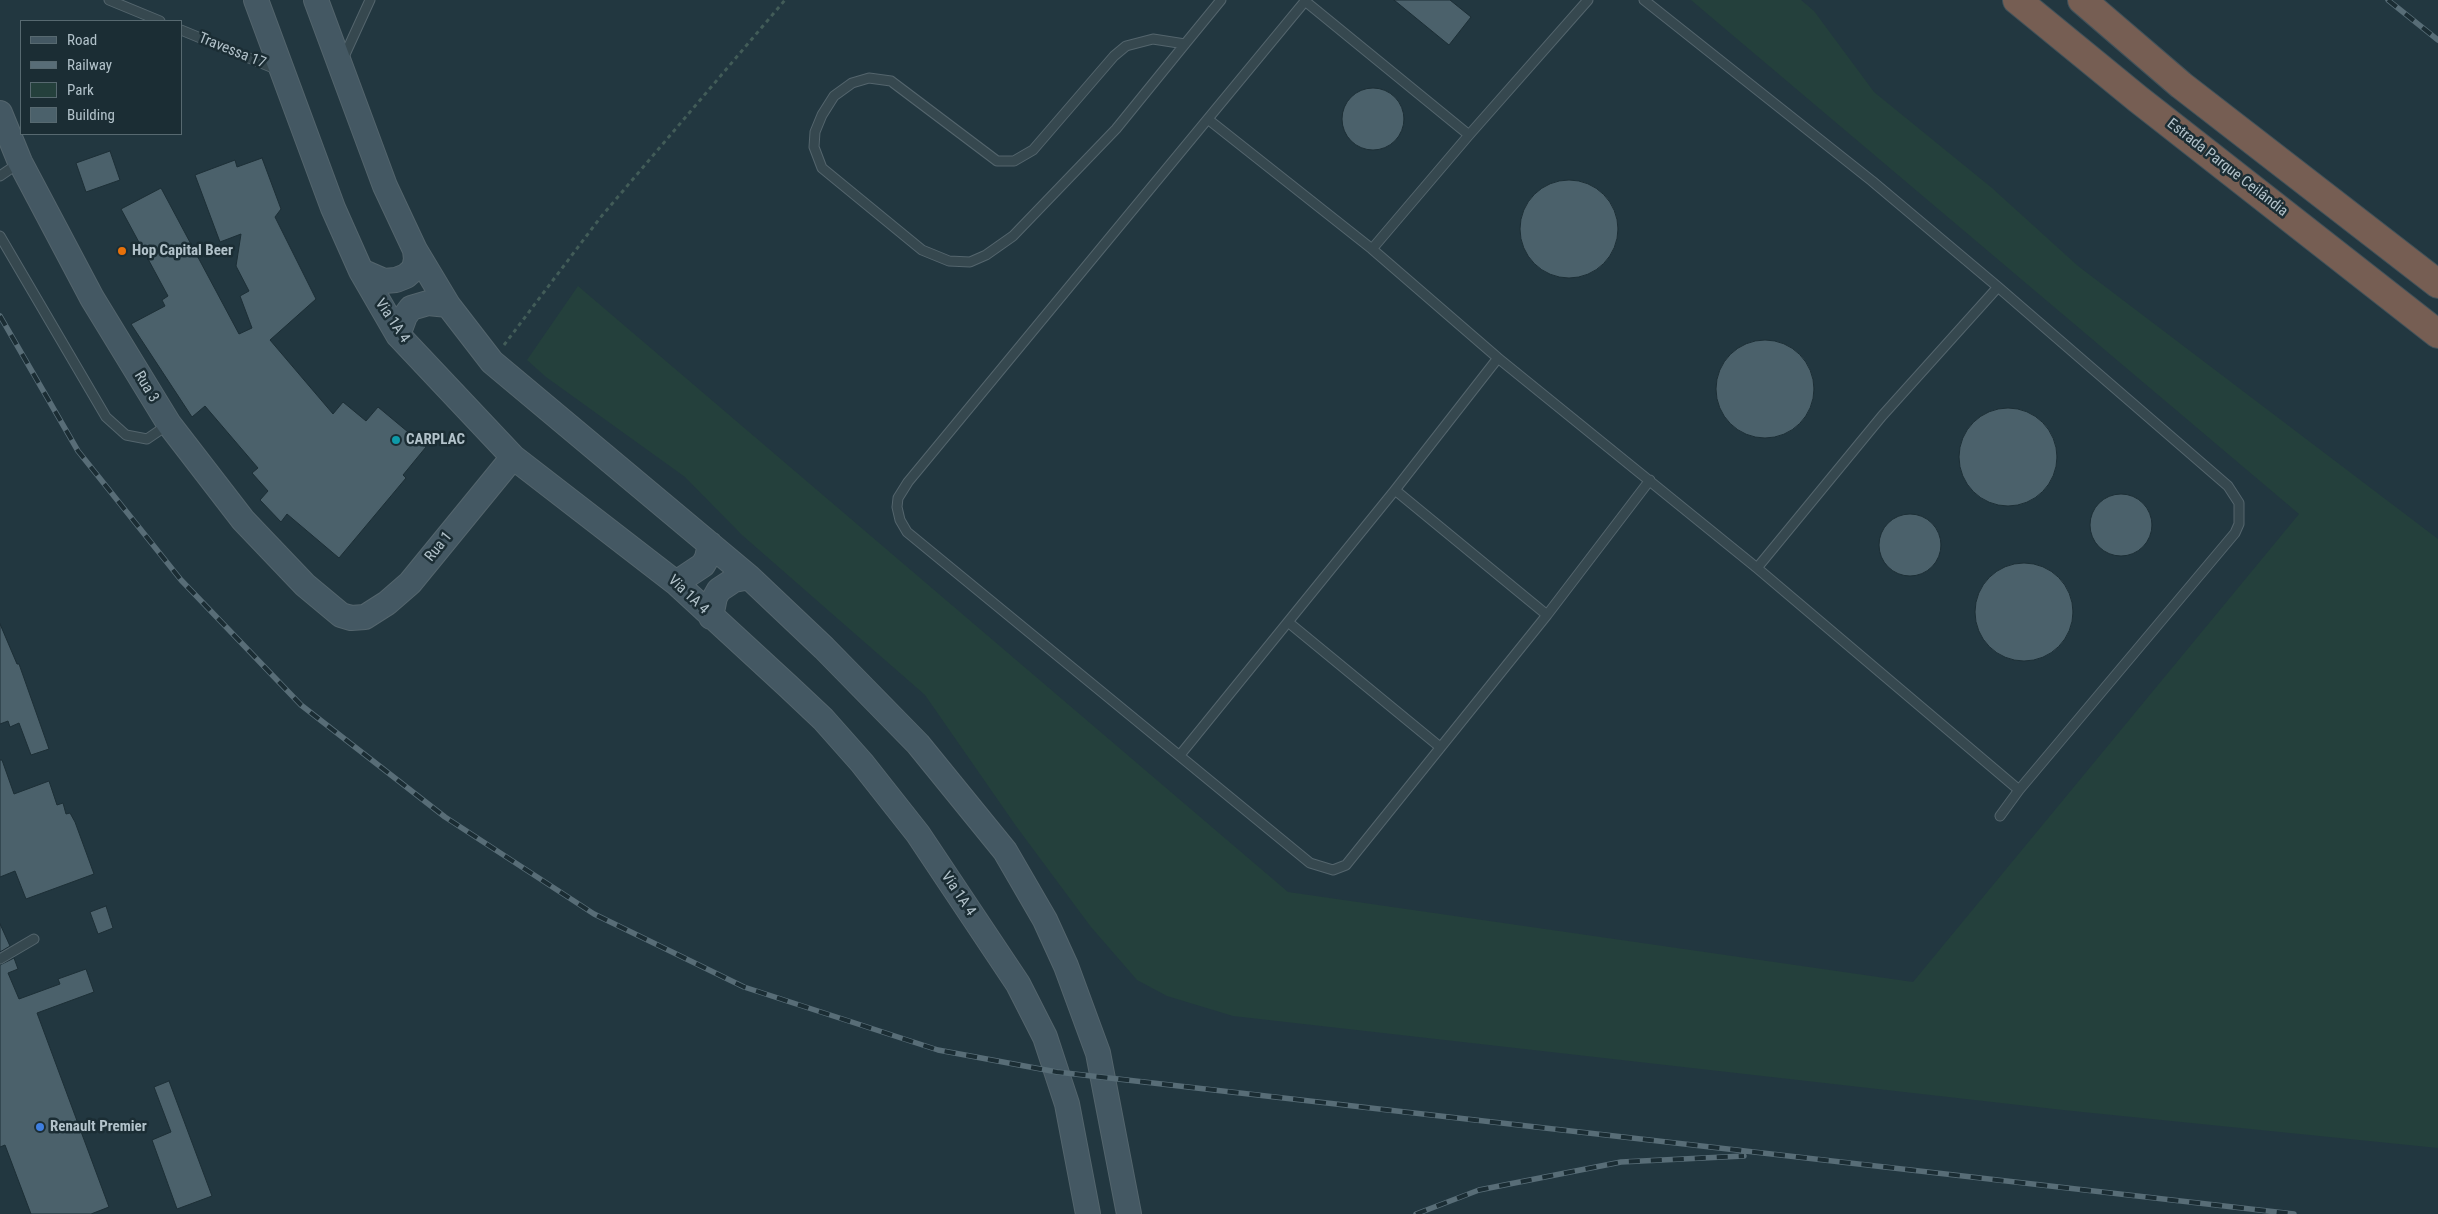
<!DOCTYPE html>
<html>
<head>
<meta charset="utf-8">
<style>
	body { margin:0 }
	#map { position:relative; width:2438px; height:1214px; overflow:hidden; background:#223740; font-family:"Roboto Condensed",sans-serif }
	canvas { display:block }
	.legend { position:absolute; left:20px; top:20px; width:162px; height:115px; box-sizing:border-box; background:#1b2d34; border:1px solid #576970; margin:0; padding:6px 9px; list-style:none; font-size:15px; color:#b2c2ca }
	.legend li { display:flex; align-items:center; gap:10px; height:25px }
	.legend b { width:25px; border:1px solid #576970 }
</style>
</head>
<body>
<div id="map">
<canvas width="2438" height="1214"></canvas>
<ul class="legend">
<li><b style="height:6px;background:#445863"></b>Road</li>
<li><b style="height:6px;background:#586d77"></b>Railway</li>
<li><b style="height:14px;background:#24403c"></b>Park</li>
<li><b style="height:14px;background:#4b616b"></b>Building</li>
</ul>
</div>
<script>
const ctx = document.querySelector('canvas').getContext('2d');
ctx.lineJoin = 'round';
function fillPath(path, color) {
  ctx.fillStyle = color;
  ctx.fill(path, 'evenodd');
}
function poly(rows) {
  const path = new Path2D();
  for (const r of rows) {
    if (r.length === 3) {
      path.moveTo(r[0] + r[2], r[1]);
      path.arc(r[0], r[1], r[2], 0, 2 * Math.PI);
      continue;
    }
    path.moveTo(r[0], r[1]);
    for (let i = 2; i < r.length; i += 2) path.lineTo(r[i], r[i + 1]);
  }
  return path;
}
function strokePath(path, color, width, dash) {
  ctx.strokeStyle = color;
  ctx.lineWidth = width;
  ctx.lineCap = dash ? 'butt' : 'round';
  ctx.setLineDash(dash || []);
  ctx.stroke(path);
}
function label(font, color, halo, rows, align = 'center') {
  ctx.font = font + ' "Roboto Condensed",sans-serif';
  ctx.lineWidth = 5;
  ctx.setLineDash([]);
  ctx.textBaseline = 'middle';
  ctx.strokeStyle = halo;
  ctx.fillStyle = color;
  for (const [text, x, y, turn = 0] of rows) {
    ctx.save();
    ctx.translate(x, y);
    ctx.rotate((+turn || 0) * Math.PI / 180);
    ctx.textAlign = isNaN(turn) ? turn : align;
    if (halo) ctx.strokeText(text, 0, 0);
    ctx.fillText(text, 0, 0);
    ctx.restore();
  }
}
const green = poly([
	[1691,0,1801,0,1814,11,1874,92,1992,188,2078,266,2438,539,2438,1148,2063,1110,1233,1016,1167,996,1137,980,1091,927,1016,826,925,695,742,535,685,477,546,377,527,360,578,286,1288,892,1913,982,2299,514]
]);
const building = poly([
	[1394,0,1450,0,1471,17,1449,45,1394,0],
	[1373,119,31],
	[110,151,120,180,86,192,76,163,110,151],
	[262,158,281,209,275,217,316,299,270,340,333,414,343,402,366,421,378,407,426,447,403,475,406,478,339,558,287,514,281,522,260,500,268,491,252,473,258,468,205,406,192,417,131,324,165,306,162,300,168,296,121,209,161,188,239,334,252,328,240,296,249,291,236,266,241,234,220,242,195,175,235,160,237,167,262,158],
	[1569,229,49],
	[1765,389,49],
	[2008,457,49],
	[2121,525,31],
	[1910,545,31],
	[2024,612,49],
	[0,624,17,664,19,664,49,749,31,755,19,723,10,727,8,721,0,724,0,624],
	[0,760,2,760,14,794,49,781,57,805,63,803,66,814,70,813,75,822,94,874,26,899,15,871,0,877,0,760],
	[106,906,113,928,98,934,90,912,106,906],
	[0,924,10,946,0,952,0,924],
	[14,958,18,969,8,973,19,999,60,984,58,979,86,969,94,992,37,1013,109,1207,91,1214,31,1214,5,1145,0,1147,0,965,14,958],
	[169,1081,212,1196,177,1209,152,1140,171,1132,154,1087,169,1081]
]);
const path = poly([
	[504,345,600,218,785,0]
]);
const lane = poly([
	[109,0,160,21],
	[1306,0,908,482,898,498,897,507,900,520,907,532,1310,863,1333,870,1346,865,1547,615,1650,480],
	[1644,0,1872,181,1998,287,2228,486,2239,503,2239,524,2235,533,2019,790,2000,816],
	[1305,1,1469,135],
	[181,30,278,70],
	[1185,44,1153,39,1126,46,1114,56,1033,150,1014,161,997,161,891,81,869,78,852,83,834,96,822,115,815,132,814,147,822,168,922,250,949,261,970,262,986,255,1013,236,1116,129,1185,44,1221,0],
	[343,59,370,0],
	[1209,120,1372,249,1498,358,1757,568,2019,790],
	[0,176,19,163],
	[0,236,106,417,126,435,147,439,169,424],
	[1372,249,1469,135,1588,0],
	[1395,490,1547,615],
	[1757,568,1882,416,1998,287],
	[1288,622,1440,747],
	[1180,755,1395,490,1498,358],
	[0,959,34,939]
]);
const secondary = poly([
	[256,0,333,208,361,271,398,335,513,457,676,583,789,687,823,719,862,763,918,834,1018,984,1045,1037,1067,1104,1088,1214],
	[316,0,385,186,415,250,448,305,492,362,749,577,824,648,918,744,1005,851,1045,920,1066,966,1098,1053,1129,1214],
	[0,113,20,162,92,298,169,424,243,520,305,585,341,615,351,618,365,617,387,603,410,583,513,457],
	[361,271,384,281,396,280,406,276,414,269,416,259,415,250],
	[398,335,405,316,411,308,428,303,448,305],
	[676,583,703,565,707,558,710,544],
	[711,617,715,597,719,590,734,580,749,577]
]);
const highway = poly([
	[2017,0,2138,99,2438,334],
	[2082,0,2181,85,2438,284]
]);
const rail = poly([
	[2388,0,2438,40],
	[0,316,78,451,181,580,301,705,445,817,594,914,744,987,938,1050,1057,1072,2294,1214],
	[1416,1214,1479,1190,1621,1162,1744,1156]
]);
const markers = [
	[122,251,5,"#e8710a"],
	[396,440,5,"#0f9aa8"],
	[40,1127,5,"#3f7fe0"]
];
const streetNames = [
	["Travessa 17",232,51,22],
	["Estrada Parque Ceilândia",2227,168,38],
	["Via 1A 4",392,321,56],
	["Rua 3",146,387,59],
	["Rua 1",439,547,-51],
	["Via 1A 4",688,595,43],
	["Via 1A 4",958,894,56]
];
const poiNames = [
	["Hop Capital Beer",132,251],
	["CARPLAC",406,440],
	["Renault Premier",50,1127]
];
fillPath(green, '#24403c');
fillPath(building, '#4b616b');
strokePath(building, '#1d2f36', 1);
strokePath(lane, '#54656d', 11);
strokePath(secondary, '#54656d', 26);
strokePath(highway, '#41525a', 30);
strokePath(path, '#425c58', 3, [4, 4]);
strokePath(lane, '#36484f', 9);
strokePath(secondary, '#445863', 24);
strokePath(highway, '#765e53', 28);
strokePath(rail, '#586d77', 5.5);
strokePath(rail, '#1b2d34', 4, [11]);
for (const [x, y, r, color] of markers) {
  const dot = new Path2D();
  dot.arc(x, y, r, 0, 2 * Math.PI);
  ctx.fillStyle = color;
  ctx.fill(dot);
  strokePath(dot, '#1b2d34', 2);
}
label('15px', '#b2c2ca', '#1b2d34', streetNames);
label('bold 15px', '#b2c2ca', '#1b2d34', poiNames, 'left');
</script>
</body>
</html>
